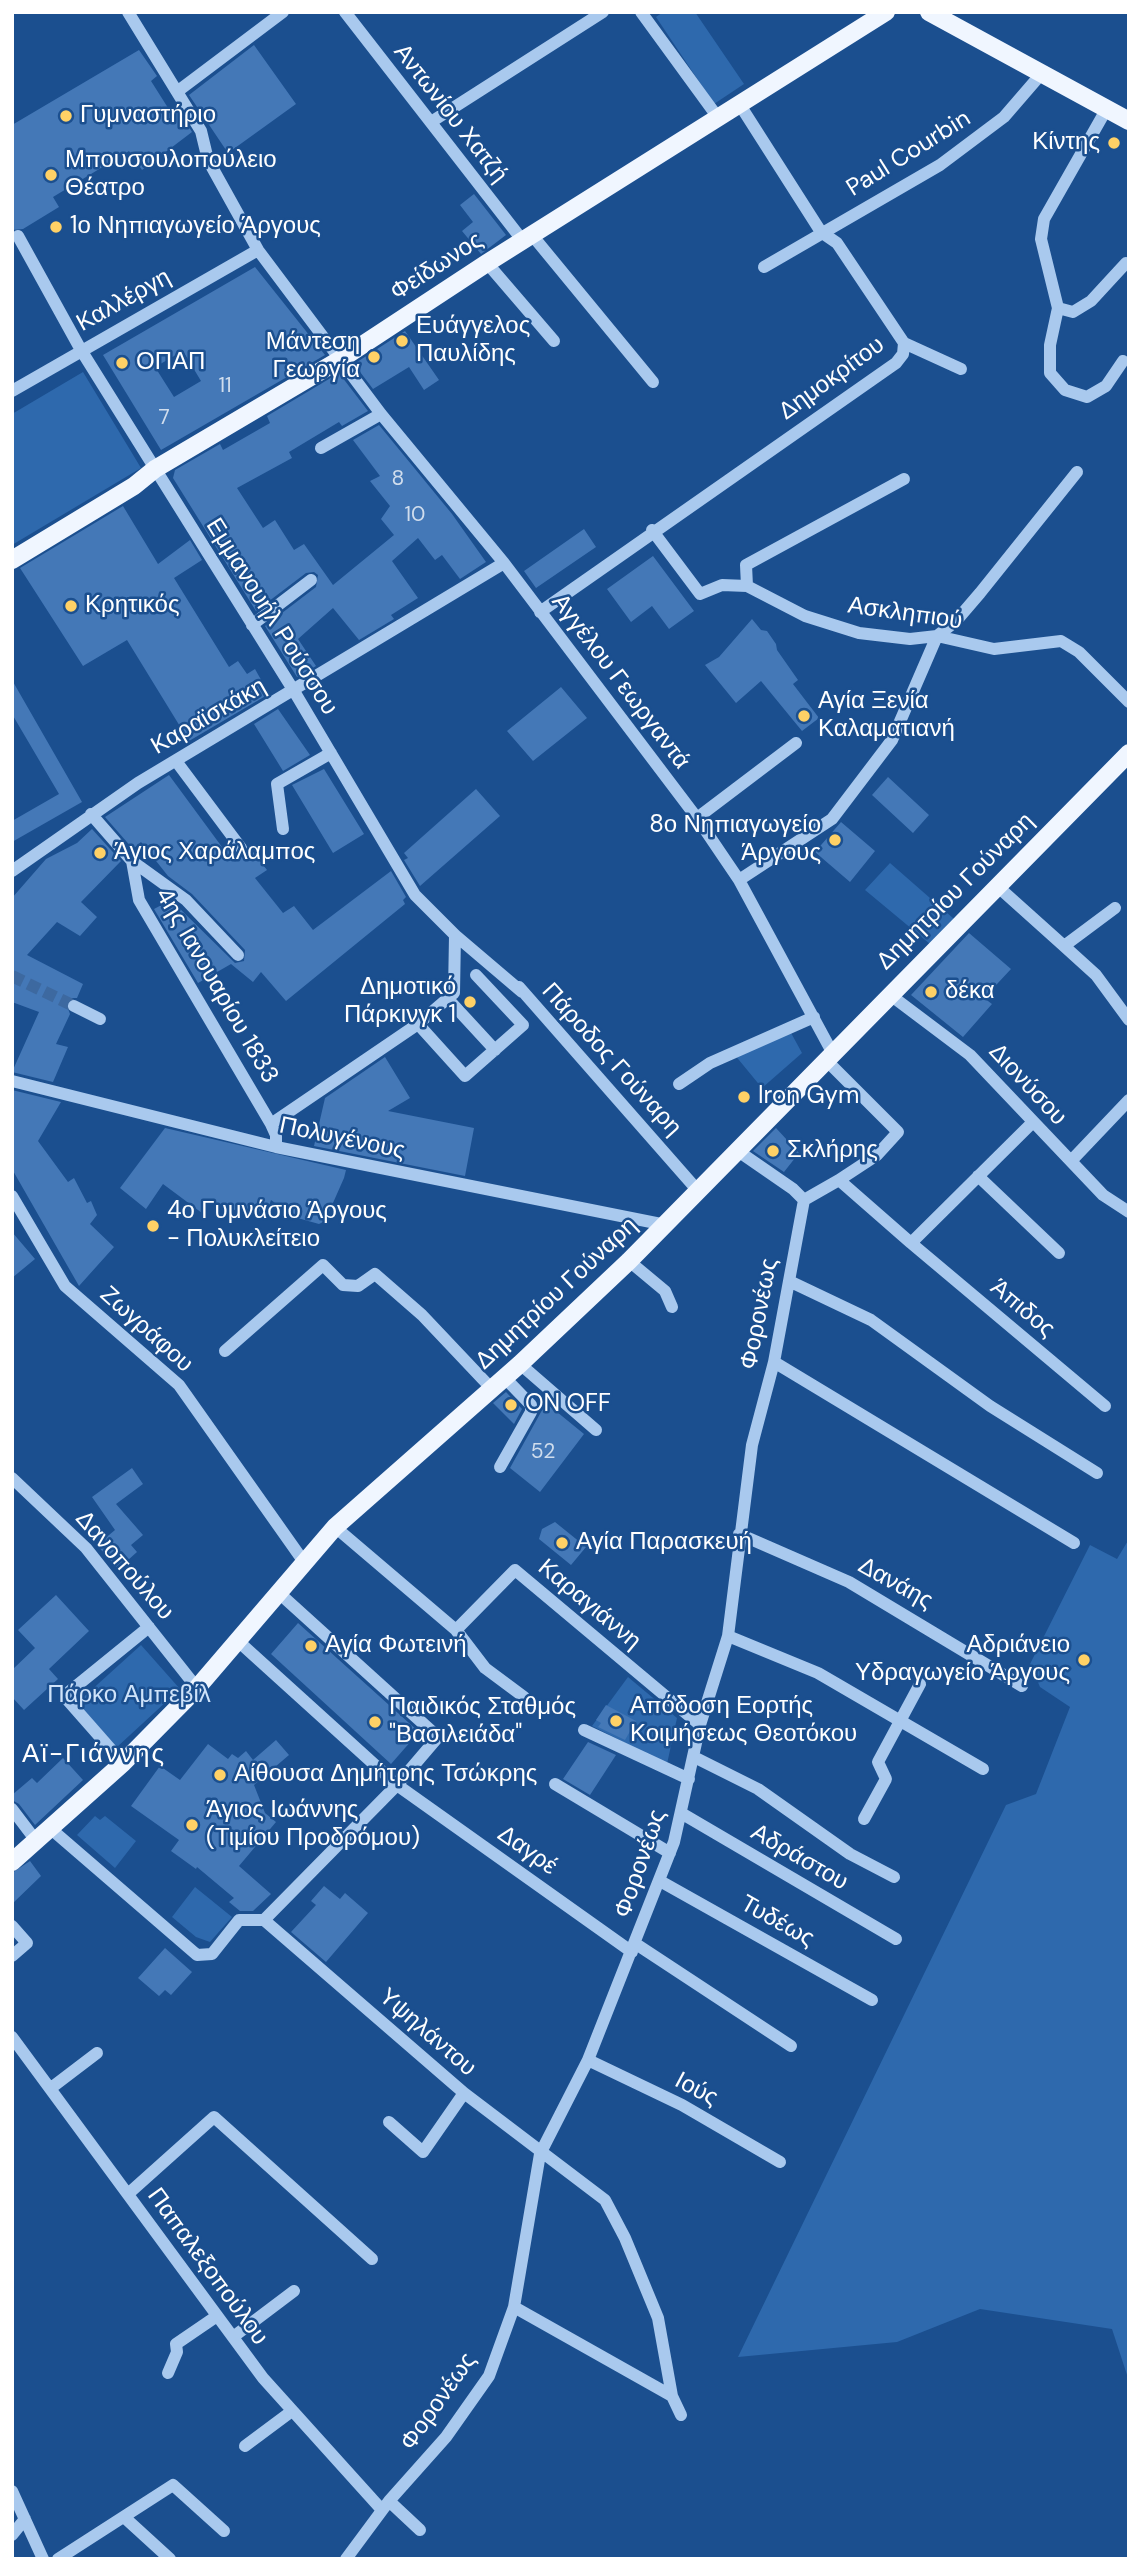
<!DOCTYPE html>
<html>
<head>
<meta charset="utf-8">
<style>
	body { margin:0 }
	#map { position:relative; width:1141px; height:2571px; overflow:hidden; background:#1b4f8f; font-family:"DM Sans",sans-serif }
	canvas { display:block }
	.frame { position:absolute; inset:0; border:14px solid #fff; pointer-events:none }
</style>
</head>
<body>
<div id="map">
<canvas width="1141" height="2571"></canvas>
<div class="frame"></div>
</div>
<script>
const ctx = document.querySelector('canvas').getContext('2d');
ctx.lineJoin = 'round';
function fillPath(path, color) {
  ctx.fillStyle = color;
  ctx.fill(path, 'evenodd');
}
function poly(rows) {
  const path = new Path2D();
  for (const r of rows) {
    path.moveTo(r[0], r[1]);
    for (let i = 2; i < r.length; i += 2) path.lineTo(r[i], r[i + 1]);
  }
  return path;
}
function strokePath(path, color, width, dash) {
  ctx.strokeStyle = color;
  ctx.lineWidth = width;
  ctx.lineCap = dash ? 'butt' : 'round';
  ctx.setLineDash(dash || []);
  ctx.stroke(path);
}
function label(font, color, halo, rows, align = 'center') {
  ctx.font = font + ' "DM Sans",sans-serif';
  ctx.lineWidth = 5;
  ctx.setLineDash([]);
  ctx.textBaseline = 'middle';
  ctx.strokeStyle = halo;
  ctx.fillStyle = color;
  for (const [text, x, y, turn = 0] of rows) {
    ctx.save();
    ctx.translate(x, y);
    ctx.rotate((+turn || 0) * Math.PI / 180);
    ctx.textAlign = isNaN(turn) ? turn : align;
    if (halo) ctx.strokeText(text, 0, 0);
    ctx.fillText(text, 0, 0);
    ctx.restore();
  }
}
const green = poly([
	[663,12,695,12,744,84,714,104,656,17],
	[83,372,141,468,12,545,12,414],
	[890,863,954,919,930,944,865,890],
	[790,1031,802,1053,762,1088,734,1054],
	[1129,1539,1129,2381,1112,2329,980,2309,897,2342,738,2357,1006,1805,1036,1794,1070,1707,1040,1687,1030,1664,1090,1545,1117,1559],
	[141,1645,180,1689,117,1747,77,1703],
	[628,1677,677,1718,667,1764,592,1726],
	[95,1816,100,1820,105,1816,136,1841,115,1868,77,1835],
	[195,1887,232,1917,210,1942,196,1937,172,1917]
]);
const building = poly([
	[254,45,296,104,228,153,189,95],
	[139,50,157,76,151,81,170,111,176,106,192,132,142,170,129,151,53,197,59,207,23,229,12,230,12,125],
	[474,194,506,235,481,254,462,231,473,222,460,205],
	[255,267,325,355,161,450,103,355],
	[183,351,201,381,174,397,155,367],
	[405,331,439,380,424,390,409,367,373,389,354,364],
	[339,373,368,411,342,426,339,422,289,452,292,458,237,488,263,528,275,520,294,550,304,544,333,585,394,535,381,519,390,506,370,481,380,476,353,440,379,425,452,514,486,562,460,579,442,555,435,560,418,538,392,561,418,598,391,615,394,619,359,640,333,608,298,639,316,666,297,677,265,626,316,587,318,575,314,572,306,573,256,611,173,478,175,470,220,444,223,450,270,423,267,416],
	[123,506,158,564,190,540,202,560,174,578,229,667,238,661,247,674,255,669,269,694,189,741,127,640,83,666,20,568],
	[584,529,596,547,536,588,524,571],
	[653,556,694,611,669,629,652,606,631,622,607,589],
	[752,619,761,630,767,631,776,644,777,650,798,680,793,684,819,718,802,731,761,681,736,703,705,665,719,657],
	[12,680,82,802,12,842,12,821,59,794,12,714],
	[561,687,587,718,533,761,507,731],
	[278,709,310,755,283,771,254,724],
	[324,769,364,834,333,853,292,785],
	[169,775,222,847,227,844,241,857,247,855,250,848,267,870,255,878,283,913,294,906,313,930,391,871,406,897,403,900,405,904,286,1001,261,972,253,982,231,964,198,983,154,909,171,900,235,963,244,961,245,950,192,894,168,876,141,842,133,849,105,817],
	[888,777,929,815,913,833,872,795],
	[476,789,500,816,420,886,404,860,408,858,404,853],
	[841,822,875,851,850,882,815,852],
	[92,829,121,861,81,902,97,917,80,936,57,922,27,955,83,984,77,998,70,998,66,1003,70,1014,56,1044,68,1047,53,1082,12,1072,39,1012,12,1002,12,898,46,859,77,843],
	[969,933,1011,969,984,998,992,1004,963,1037,911,995],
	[385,1057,410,1098,388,1111,474,1128,465,1176,314,1146,325,1098],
	[12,1090,61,1102,38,1141,68,1182,74,1178,87,1203,91,1201,97,1215,90,1224,114,1247,79,1286,12,1169],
	[165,1128,346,1170,344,1178,325,1221,319,1224,294,1217,271,1200,269,1206,262,1202,258,1216,208,1203,202,1213,163,1184,146,1209,120,1188],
	[776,1128,799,1153,784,1172,753,1151],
	[12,1232,35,1259,12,1278],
	[506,1392,522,1409,514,1424,493,1403],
	[546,1403,584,1434,540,1492,510,1468],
	[132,1468,143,1484,116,1504,143,1535,131,1545,137,1552,118,1569,97,1545,115,1530,92,1497],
	[555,1522,586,1547,571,1565,539,1539,542,1529],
	[56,1595,89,1631,49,1669,58,1679,24,1710,12,1697,12,1670,35,1648,18,1630],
	[298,1623,419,1732,391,1764,271,1654],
	[606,1705,636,1721,625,1740,598,1727,601,1723,596,1720],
	[276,1740,289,1755,254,1785,265,1813,276,1822,239,1866,271,1894,253,1911,240,1911,229,1902,234,1898,197,1867,196,1869,171,1851,179,1840,131,1806,160,1766,180,1780,208,1744,228,1759,232,1754,238,1758,246,1751,253,1760],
	[588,1742,616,1755,590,1795,563,1779],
	[63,1758,83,1780,35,1825,19,1804,12,1800,12,1795,32,1778,37,1783],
	[30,1861,41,1876,12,1904,12,1873],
	[324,1886,340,1899,345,1893,368,1913,326,1962,291,1932,316,1905,311,1901],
	[165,1948,192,1972,171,1995,165,1990,159,1996,138,1978]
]);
const minorTunnel = poly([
	[12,976,74,1006]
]);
const minor = poly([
	[128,12,201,131,208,160,258,250,381,414,504,563,697,818,739,880,832,1052],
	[345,12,523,241],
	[641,12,719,119],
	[178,91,283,12],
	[1106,110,1044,219,1041,239,1058,308,1050,345,1050,373,1065,390,1087,397,1106,386,1123,361],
	[431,122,603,12],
	[532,235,653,382],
	[18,236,81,350,294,691,415,895,455,935,522,992],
	[487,263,554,341],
	[764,267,940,165,1004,117,1042,73],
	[1058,308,1073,312,1091,301,1126,263],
	[904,343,961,369],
	[12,391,258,250],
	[321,448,381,414],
	[652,530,700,594,722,585,747,586,805,616,859,633,910,639,937,636,994,649,1061,641,1079,652,1129,702],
	[747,586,746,565,904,479],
	[540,612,896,363,903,354,904,343,837,243,821,232,740,105],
	[252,625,311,580],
	[176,761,241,848],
	[91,814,132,861,139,900,271,1124,276,1135,276,1147],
	[697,818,796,743],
	[283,829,277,784,331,753],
	[132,861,186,900,238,955],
	[12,871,138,783,504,563],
	[739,880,832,819,892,740,937,636,956,621,980,593,1077,472],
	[996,885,1064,946,1115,908],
	[1064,946,1096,975,1129,1020],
	[519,987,699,1192],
	[889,994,970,1055,1103,1195,1129,1212],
	[448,999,495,1050],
	[74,1006,100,1019],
	[418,1024,465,1076,523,1025,476,975],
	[825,1059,898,1132,877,1155,839,1180],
	[12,1081,276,1147,666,1225],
	[679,1084,710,1063,814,1017],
	[271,1124,418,1024,454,993,455,935],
	[1071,1161,1129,1100],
	[978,1176,1059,1253],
	[12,1196,65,1286,179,1385,304,1562],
	[804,1200,839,1180,911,1243,1033,1122],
	[911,1243,1105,1406],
	[629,1261,665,1291,672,1307],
	[789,1281,871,1320,990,1406,1097,1473],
	[225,1351,323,1265,343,1285,358,1286,375,1274,422,1315,492,1389],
	[774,1362,1074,1543],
	[520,1364,596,1430],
	[500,1467,531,1412,531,1405,505,1378],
	[12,1478,86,1548,197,1688],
	[335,1527,456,1630,515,1570,700,1725],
	[739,1534,849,1582,1022,1686],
	[456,1630,485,1668,524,1697],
	[728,1636,818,1673,983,1769],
	[238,1641,397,1785,632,1952],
	[584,1730,689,1779],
	[694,1757,758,1789,850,1854,894,1877],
	[123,1763,64,1696,149,1627],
	[555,1784,670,1853],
	[12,1809,37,1842],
	[681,1813,896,1939],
	[864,1819,886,1779,878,1762,920,1684],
	[51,1829,197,1955,212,1954,239,1920,264,1920,464,2093,605,2200,625,2238,658,2318,672,2396,681,2415],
	[660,1881,872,2000],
	[264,1920,397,1785,438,1737,279,1593],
	[12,1926,27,1943,12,1956],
	[636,1944,791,2046],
	[12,2037,263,2378,382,2510],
	[588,2060,682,2105,780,2162],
	[51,2088,97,2053],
	[389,2122,423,2152,464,2093],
	[128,2194,214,2117,372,2259],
	[514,2307,672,2396],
	[233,2337,294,2291],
	[168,2373,177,2352,176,2344,217,2316],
	[245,2446,292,2411],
	[12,2491,43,2559],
	[389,2501,420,2530],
	[124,2517,170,2559],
	[12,2535,25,2519],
	[58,2559,173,2485,224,2531],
	[346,2559,389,2501,446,2437,489,2376,514,2307,540,2154,588,2060,674,1842,700,1725,728,1636,752,1445,774,1362,804,1200,793,1189,738,1151]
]);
const major = poly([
	[929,12,1129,121],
	[12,560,134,486,155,469,341,359,487,263,886,12],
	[12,1862,123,1763,197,1688,335,1527,520,1364,629,1261,1129,753]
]);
const markers = [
	[66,116,7,"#ffd166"],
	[1114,143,7,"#ffd166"],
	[51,175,7,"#ffd166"],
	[56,227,7,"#ffd166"],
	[402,341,7,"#ffd166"],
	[374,357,7,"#ffd166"],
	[122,363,7,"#ffd166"],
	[71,606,7,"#ffd166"],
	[804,716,7,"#ffd166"],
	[835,840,7,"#ffd166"],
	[100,853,7,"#ffd166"],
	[931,992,7,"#ffd166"],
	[470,1002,7,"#ffd166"],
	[744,1097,7,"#ffd166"],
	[773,1151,7,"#ffd166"],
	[153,1226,7,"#ffd166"],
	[511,1405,7,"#ffd166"],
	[562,1543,7,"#ffd166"],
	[311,1646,7,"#ffd166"],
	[1084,1660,7,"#ffd166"],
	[616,1721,7,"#ffd166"],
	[375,1722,7,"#ffd166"],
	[220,1775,7,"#ffd166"],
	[192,1825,7,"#ffd166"]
];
const numberNames = [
	["11",225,386],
	["7",164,418],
	["8",398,479],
	["10",415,515],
	["52",543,1452]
];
const streetNames = [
	["Αντωνίου Χατζή",450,114,52],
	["Paul Courbin",909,154,-32],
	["Φείδωνος",437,267,-33],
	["Καλλέργη",124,301,-29],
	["Δημοκρίτου",832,379,-36],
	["Ασκληπιού",905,614,8],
	["Εμμανουήλ Ρούσσου",271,617,58],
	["Αγγέλου Γεωργαντά",620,682,53],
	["Καραϊσκάκη",209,717,-30],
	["Δημητρίου Γούναρη",956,892,-45],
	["4ης Ιανουαρίου 1833",216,986,60],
	["Πάροδος Γούναρη",611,1060,48],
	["Διονύσου",1027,1085,47],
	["Πολυγένους",342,1139,12],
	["Δημητρίου Γούναρη",557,1294,-43],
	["Άπιδος",1022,1309,40],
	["Φορονέως",760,1314,-79],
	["Ζωγράφου",146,1330,42],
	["Δανοπούλου",124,1566,49],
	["Δανάης",895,1584,29],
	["Καραγιάννη",589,1605,40],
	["Δαγρέ",527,1851,35],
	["Αδράστου",799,1858,30],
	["Φορονέως",641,1864,-71],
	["Τυδέως",777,1922,29],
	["Υψηλάντου",427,2033,41],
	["Ιούς",696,2090,28],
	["Παπαλεξοπούλου",207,2267,54],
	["Φορονέως",439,2402,-55]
];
const poiNames = [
	["Γυμναστήριο",80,116],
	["Κίντης",1100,143,"right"],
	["Μπουσουλοπούλειο",65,161],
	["Θέατρο",65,189],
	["1ο Νηπιαγωγείο Άργους",70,227],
	["Ευάγγελος",416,327],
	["Παυλίδης",416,355],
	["Μάντεση",360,343,"right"],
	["Γεωργία",360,371,"right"],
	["ΟΠΑΠ",136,363],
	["Κρητικός",85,606],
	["Αγία Ξενία",818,702],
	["Καλαματιανή",818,730],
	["8ο Νηπιαγωγείο",821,826,"right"],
	["Άργους",821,854,"right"],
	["Άγιος Χαράλαμπος",114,853],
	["Δημοτικό",456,988,"right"],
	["Πάρκινγκ 1",456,1016,"right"],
	["δέκα",945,992],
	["Iron Gym",758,1097],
	["Σκλήρης",787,1151],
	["4ο Γυμνάσιο Άργους",167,1212],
	["- Πολυκλείτειο",167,1240],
	["ON OFF",525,1405],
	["Αγία Παρασκευή",576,1543],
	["Αγία Φωτεινή",325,1646],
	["Αδριάνειο",1070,1646,"right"],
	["Υδραγωγείο Άργους",1070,1674,"right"],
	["Απόδοση Εορτής",630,1707],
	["Κοιμήσεως Θεοτόκου",630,1735],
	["Παιδικός Σταθμός",389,1708],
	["\"Βασιλειάδα\"",389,1736],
	["Αίθουσα Δημήτρης Τσώκρης",234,1775],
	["Άγιος Ιωάννης",206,1811],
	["(Τιμίου Προδρόμου)",206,1839]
];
const parkNames = [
	["Πάρκο Αμπεβίλ",129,1696]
];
const neighbourhoodNames = [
	["Αϊ-Γιάννης",94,1755]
];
fillPath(green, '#2e69ad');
fillPath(building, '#4478b7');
strokePath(minorTunnel, '#3d69a0', 12, [12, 6]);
strokePath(minor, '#a9c9ee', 12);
strokePath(major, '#f0f6ff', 18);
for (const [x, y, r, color] of markers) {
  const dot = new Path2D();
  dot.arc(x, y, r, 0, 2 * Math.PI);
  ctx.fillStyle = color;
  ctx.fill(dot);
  strokePath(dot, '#1b4f8f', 2.5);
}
label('21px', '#d0dded', null, numberNames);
label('24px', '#fff', '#1b4f8f', streetNames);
label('24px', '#fff', '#1b4f8f', poiNames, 'left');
label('24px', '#cfe3fa', '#1b4f8f', parkNames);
ctx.letterSpacing = '2px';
label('26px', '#fff', '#1b4f8f', neighbourhoodNames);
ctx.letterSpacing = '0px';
</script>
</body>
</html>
